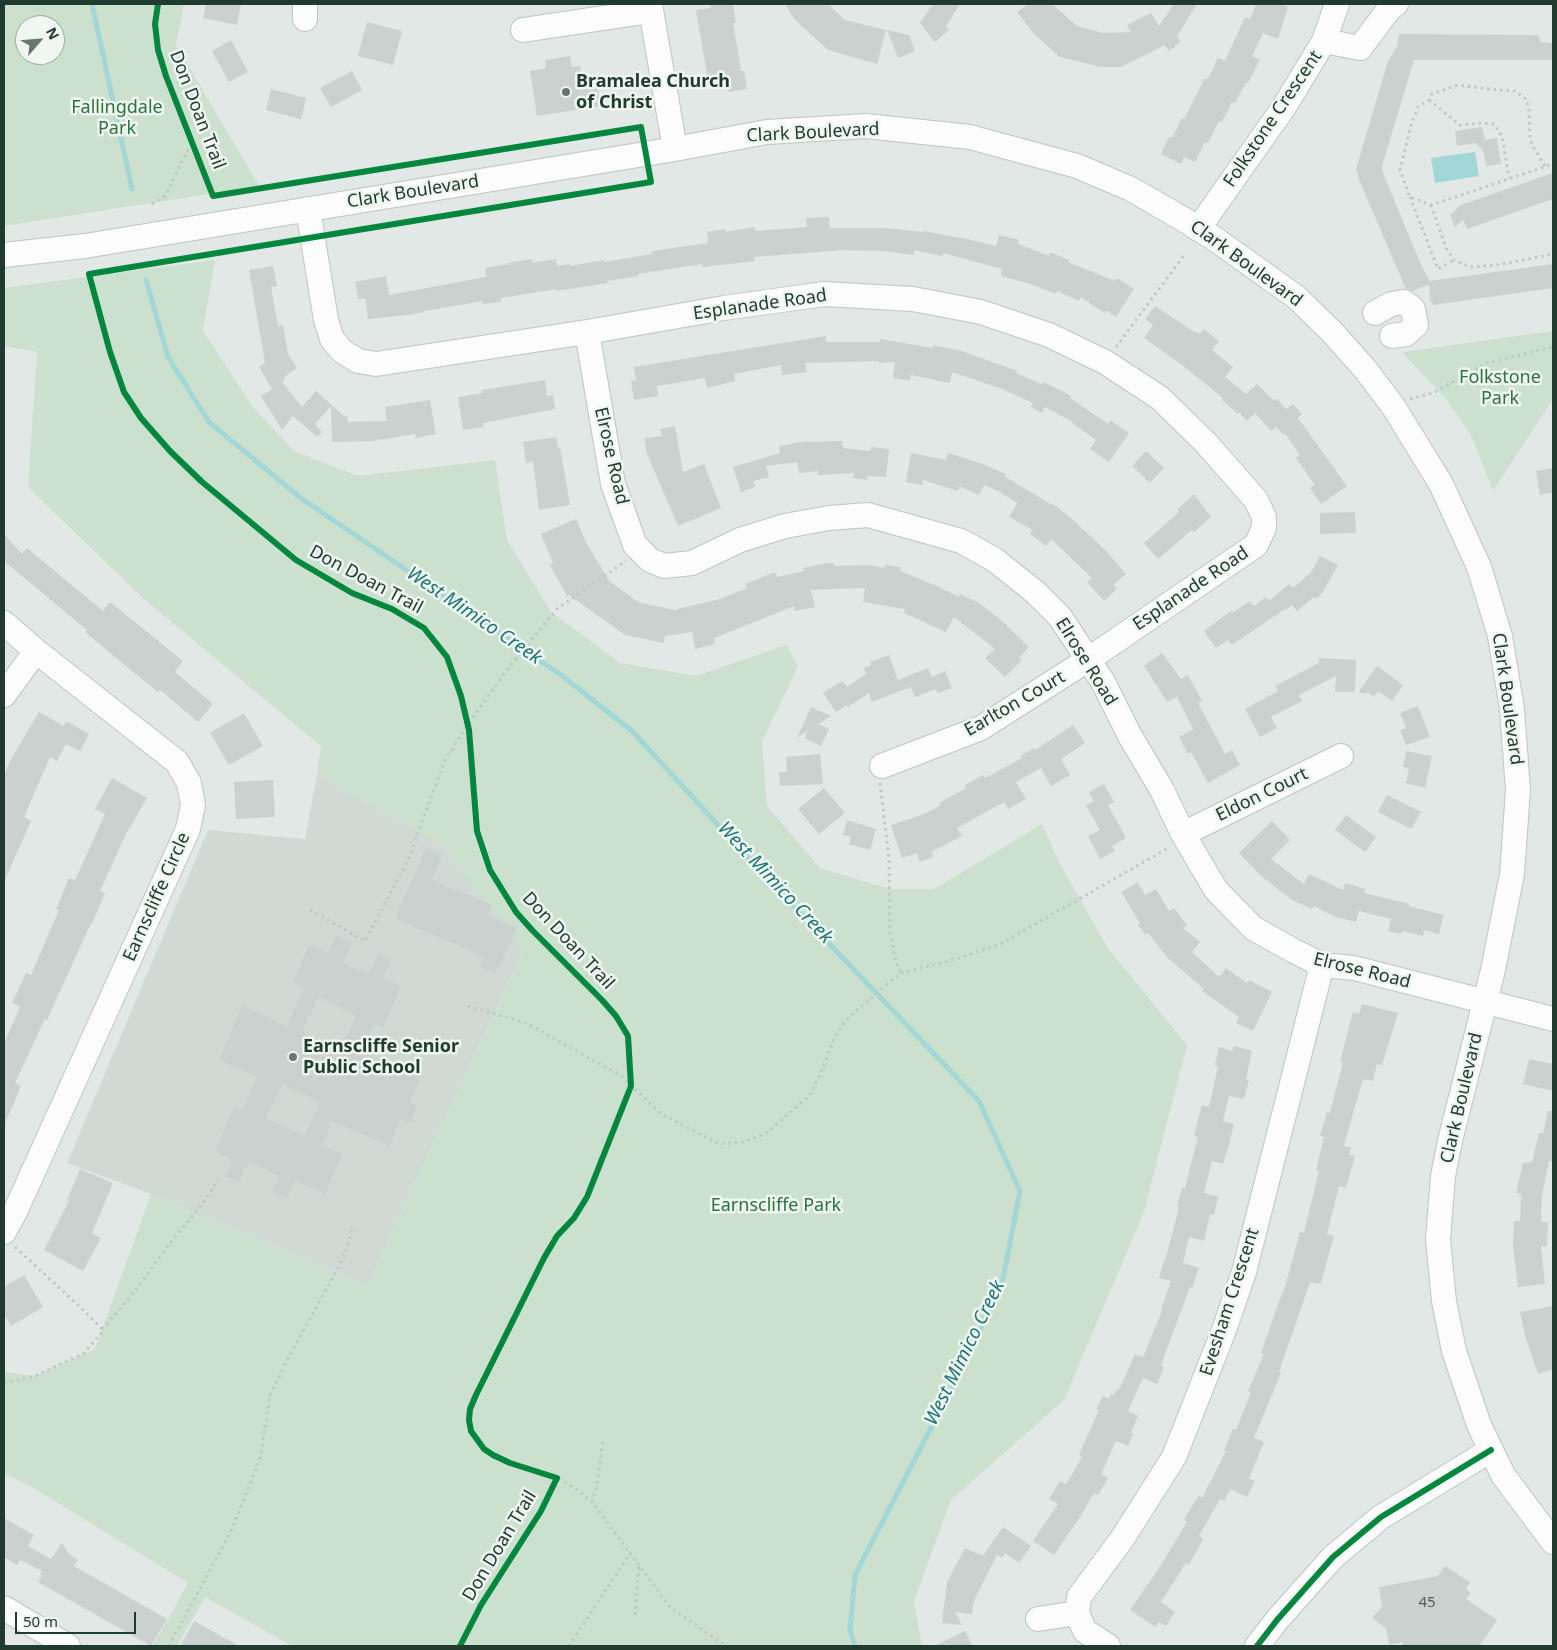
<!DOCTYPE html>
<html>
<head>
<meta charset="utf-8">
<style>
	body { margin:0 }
	#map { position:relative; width:1557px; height:1650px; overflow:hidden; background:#e2e8e5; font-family:"Noto Sans",sans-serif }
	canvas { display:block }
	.frame { position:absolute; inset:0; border:5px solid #203b30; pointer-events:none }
	.north { position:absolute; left:15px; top:15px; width:50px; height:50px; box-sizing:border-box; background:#f0f7f2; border:1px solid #9daca4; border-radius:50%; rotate:63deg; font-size:14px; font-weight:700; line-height:20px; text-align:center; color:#203b30 }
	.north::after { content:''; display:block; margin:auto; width:18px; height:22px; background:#64786f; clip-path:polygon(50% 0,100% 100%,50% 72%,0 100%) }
	.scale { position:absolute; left:15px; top:1612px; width:121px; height:22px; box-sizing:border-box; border:2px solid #203b30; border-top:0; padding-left:6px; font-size:15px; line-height:18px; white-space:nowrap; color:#203b30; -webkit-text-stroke:4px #f0f7f2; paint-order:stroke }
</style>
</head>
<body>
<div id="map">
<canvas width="1557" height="1650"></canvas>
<div class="frame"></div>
<div class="north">N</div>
<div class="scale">50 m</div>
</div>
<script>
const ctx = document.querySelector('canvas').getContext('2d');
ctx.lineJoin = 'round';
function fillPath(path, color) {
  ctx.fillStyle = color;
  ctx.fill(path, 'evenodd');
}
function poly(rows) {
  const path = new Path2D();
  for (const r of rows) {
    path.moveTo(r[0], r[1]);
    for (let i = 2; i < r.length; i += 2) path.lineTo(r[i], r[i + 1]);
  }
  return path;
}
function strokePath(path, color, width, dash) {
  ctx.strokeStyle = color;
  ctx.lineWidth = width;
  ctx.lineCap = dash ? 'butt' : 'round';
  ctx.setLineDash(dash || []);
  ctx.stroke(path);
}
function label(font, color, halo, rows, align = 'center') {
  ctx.font = font + ' "Noto Sans",sans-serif';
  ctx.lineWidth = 5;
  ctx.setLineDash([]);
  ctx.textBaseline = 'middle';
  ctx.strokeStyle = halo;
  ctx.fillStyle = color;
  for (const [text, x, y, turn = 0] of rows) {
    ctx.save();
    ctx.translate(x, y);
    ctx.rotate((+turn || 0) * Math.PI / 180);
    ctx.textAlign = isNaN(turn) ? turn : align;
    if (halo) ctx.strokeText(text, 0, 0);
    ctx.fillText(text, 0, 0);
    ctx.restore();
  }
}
const built = poly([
	[317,774,444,846,523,951,367,1286,151,1194,67,1163,208,830,305,839]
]);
const green = poly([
	[4,4,184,4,176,45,259,186,4,226],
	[25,25,55,25,55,55,25,55],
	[215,260,203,331,252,406,294,451,358,476,495,460,507,540,551,612,620,663,696,676,786,645,798,666,762,742,767,806,820,868,890,889,934,889,1042,824,1060,864,1107,947,1187,1045,1144,1212,1064,1400,951,1500,914,1601,922,1646,292,1646,205,1597,177,1646,153,1646,188,1583,32,1487,4,1473,4,1372,35,1376,95,1349,151,1194,367,1286,523,952,444,846,317,774,321,746,145,600,28,487,37,352,4,346,4,288],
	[1553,331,1553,399,1493,491,1471,435,1447,400,1402,352]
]);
const water = poly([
	[1475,152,1479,176,1435,183,1431,158]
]);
const stream = poly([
	[92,4,132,189],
	[146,280,168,357,209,422,302,499,561,675,632,731,763,874,979,1101,1020,1191,1003,1279,965,1362,855,1575,850,1631,855,1646]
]);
const building = poly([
	[206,4,241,4,237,25,203,18],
	[710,4,733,4,736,23,733,23,739,58,741,71,744,71,747,89,728,92,726,82,709,85,696,10,711,8],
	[785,4,828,4,845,20,886,30,877,64,828,50,794,19],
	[933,4,960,4,946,26,949,30,935,42,920,23],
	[1029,4,1052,4,1077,26,1103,33,1131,32,1127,25,1151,13,1159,26,1174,4,1197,4,1177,36,1181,42,1169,51,1165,45,1121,67,1101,67,1060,57,1034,34,1017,12],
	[1256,4,1280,4,1288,7,1278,39,1263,33,1252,56,1260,60,1248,83,1246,82,1235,103,1232,102,1222,122,1219,121,1208,143,1205,142,1195,162,1184,157,1181,164,1161,154,1169,137,1172,138,1182,118,1184,119,1205,78,1208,79,1218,58,1225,61,1245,17,1250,19],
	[367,22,402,31,393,65,358,56],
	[887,30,909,35,915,51,898,58],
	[1399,34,1539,35,1540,42,1553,43,1553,60,1414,60,1382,166,1383,173,1422,267,1430,281,1553,264,1553,288,1433,305,1432,302,1430,302,1429,284,1413,291,1406,289,1360,182,1356,169,1388,61,1397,47],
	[231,40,248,72,229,82,212,51],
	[570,56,572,67,580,66,582,78,596,76,600,106,537,116,530,71,546,68,545,60],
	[352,71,362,90,331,107,320,88],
	[271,89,306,98,301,119,266,110],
	[1482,127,1485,140,1497,138,1501,164,1486,166,1483,150,1475,143,1457,146,1455,131],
	[1553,173,1553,199,1467,229,1463,220,1455,227,1450,215,1461,205],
	[829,217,830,228,884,228,923,232,924,231,967,239,996,246,999,235,1019,240,1018,244,1049,256,1050,252,1069,260,1068,262,1115,281,1117,278,1134,289,1116,317,1106,310,1105,313,1088,302,1089,300,1087,302,1081,297,1079,301,1057,291,1056,294,1027,283,1001,276,1002,269,943,253,942,256,914,250,914,255,884,251,844,250,754,257,755,261,702,267,702,264,638,274,639,276,607,281,608,283,556,291,556,289,501,298,501,302,483,304,483,301,424,311,424,312,408,315,368,319,365,298,358,299,355,282,386,276,389,295,486,277,485,268,509,264,508,263,532,259,532,263,556,259,557,266,570,264,570,266,604,260,604,262,652,254,652,251,708,243,707,232,725,229,726,232,754,227,755,231,807,227,806,218],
	[273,266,277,286,271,287,278,326,283,325,288,354,297,368,284,377,285,380,282,382,302,407,316,391,344,416,347,416,348,422,387,421,385,407,430,400,436,434,416,438,415,434,373,441,332,442,331,406,315,424,322,432,317,437,293,416,282,430,261,396,272,389,259,367,265,363,249,270],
	[1155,306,1196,333,1197,332,1200,334,1204,329,1219,341,1212,350,1233,367,1225,377,1246,394,1257,384,1274,401,1277,399,1286,409,1293,404,1302,414,1298,418,1347,486,1321,504,1310,488,1315,485,1296,458,1300,455,1285,433,1284,435,1276,427,1271,431,1255,413,1247,421,1240,413,1238,414,1222,400,1223,398,1182,365,1144,338,1153,325,1145,319],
	[826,336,826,342,880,342,880,339,933,348,933,345,962,351,1017,371,1016,373,1043,385,1044,382,1071,396,1070,398,1108,424,1110,420,1129,433,1109,462,1090,449,1096,440,1072,423,1073,422,1045,407,1042,413,1031,407,1033,403,1002,389,952,372,950,383,911,375,910,381,893,378,895,362,879,363,879,361,805,363,807,372,782,375,781,365,734,374,735,381,707,388,705,378,657,386,658,396,634,400,631,381,636,381,634,367],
	[545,380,547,396,553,395,555,409,483,423,484,427,463,430,458,397,482,393,482,390],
	[675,426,683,472,704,464,721,508,678,526,647,454,644,438,662,436,660,429],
	[556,437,558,448,560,447,570,505,539,510,533,461,526,463,523,442],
	[807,441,807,442,842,441,843,448,870,451,871,447,889,449,886,477,868,476,867,480,853,478,854,473,818,475,818,471,799,473,797,462,766,466,769,477,754,481,755,487,741,492,733,467,780,453,779,446],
	[1146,451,1164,468,1150,483,1132,466],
	[911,453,946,460,948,453,980,463,1006,474,1004,476,1052,505,1053,504,1070,517,1106,551,1126,574,1113,585,1117,589,1104,601,1087,582,1092,578,1051,539,1046,546,1030,534,1033,530,1009,517,1017,503,1000,492,984,485,979,495,959,486,958,491,923,480,922,485,906,482],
	[1553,468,1553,492,1540,495,1536,471],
	[1194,494,1211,517,1194,532,1192,530,1158,559,1144,543,1179,512,1177,510],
	[1355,512,1356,533,1320,534,1320,513],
	[576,519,586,542,609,581,638,602,674,610,720,599,747,588,745,584,775,572,777,577,804,571,803,568,827,563,834,563,834,566,869,565,884,568,885,565,900,567,900,571,937,586,959,597,960,594,979,603,1001,620,1029,647,1019,658,1022,660,1005,677,985,658,995,649,954,617,946,632,904,613,905,609,863,602,865,588,811,590,815,607,795,611,794,606,714,638,715,644,695,649,692,632,665,636,664,643,625,635,569,595,567,596,550,565,553,563,541,534],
	[4,534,22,554,27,548,103,611,110,602,183,661,175,672,213,704,198,722,160,690,158,692,127,667,85,632,87,630,4,561],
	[1320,556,1338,565,1322,593,1316,599,1314,597,1297,611,1292,605,1286,610,1285,609,1232,645,1228,640,1216,648,1204,631,1231,611,1232,613,1250,601,1254,606,1266,597,1269,601,1289,584,1293,588,1311,572],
	[1162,653,1181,679,1188,675,1202,701,1198,703,1225,754,1232,750,1240,765,1208,783,1191,752,1188,754,1179,737,1193,729,1177,697,1167,702,1144,666],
	[889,655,898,680,928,668,932,677,945,671,952,688,938,693,936,689,915,697,911,687,872,702,869,693,848,707,847,705,836,712,823,693,842,681,847,687,866,674,864,668,871,665,870,662],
	[1319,658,1356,660,1355,692,1335,692,1336,676,1299,695,1302,701,1271,717,1277,728,1260,737,1245,709,1278,691,1275,686,1319,663],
	[1377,666,1403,685,1392,701,1378,691,1374,697,1369,693,1358,693],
	[1418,706,1430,737,1406,745,1400,730,1406,728,1400,713],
	[811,707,831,716,818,724,829,729,821,746,805,738,808,730,797,738],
	[39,712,64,726,66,721,89,734,80,751,66,744,57,761,50,757,24,817,31,821,4,882,4,776,10,761],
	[244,713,263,746,229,765,210,733],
	[1073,725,1085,743,1061,759,1070,775,1051,786,1041,768,1016,782,1026,799,1008,809,1004,802,957,828,962,836,931,852,933,857,920,862,917,853,902,858,891,825,924,814,940,806,939,803,966,788,965,785,983,775,985,778,1022,758,1020,756,1034,748,1035,750],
	[1406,751,1432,756,1425,788,1406,783,1409,768,1403,767],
	[820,754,823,784,780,786,779,772,787,772,786,757],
	[112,778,147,798,126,834,100,891,105,893,92,924,91,923,47,1020,45,1019,15,1083,21,1086,4,1126,4,1043,20,1007,12,1003,26,973,31,975,59,910,56,909,69,878,75,880,105,814,95,809],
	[273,780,275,817,236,819,234,782],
	[1104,784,1114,802,1108,805,1126,838,1112,846,1115,851,1100,859,1088,836,1100,830,1086,805,1094,801,1089,792],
	[824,788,845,813,819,834,798,809],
	[1387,795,1421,812,1411,829,1378,812],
	[1346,815,1376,837,1365,852,1335,830],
	[847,820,876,829,870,850,849,844,851,837,843,835],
	[1272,821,1290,840,1271,859,1304,884,1309,874,1343,890,1345,883,1365,889,1364,893,1409,904,1408,906,1444,915,1439,934,1424,930,1423,936,1402,931,1401,934,1388,931,1391,919,1359,911,1356,922,1336,917,1314,906,1312,909,1292,900,1260,875,1239,853],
	[426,848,442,855,432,880,492,905,487,915,517,928,496,973,480,967,484,957,395,918],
	[1138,882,1145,895,1156,889,1169,911,1174,908,1187,925,1183,928,1200,942,1192,952,1219,977,1226,968,1247,983,1249,980,1272,992,1253,1031,1236,1023,1239,1017,1202,991,1204,989,1168,958,1148,933,1146,935,1138,925,1140,923,1121,892],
	[336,935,352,942,343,963,369,974,378,954,391,960,383,978,401,986,383,1027,374,1024,362,1052,421,1077,410,1102,417,1105,410,1123,401,1119,389,1146,332,1121,322,1145,342,1154,325,1194,295,1181,287,1198,272,1192,279,1176,248,1162,239,1182,226,1176,233,1160,215,1152,234,1107,243,1111,257,1077,219,1060,242,1006,287,1026,304,987,293,982,309,945,328,953],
	[319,997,356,1016,340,1050,302,1031],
	[283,1084,320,1102,304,1136,266,1118],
	[1362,1004,1398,1013,1382,1065,1377,1064,1373,1081,1363,1079,1354,1110,1344,1146,1351,1147,1349,1155,1355,1156,1346,1188,1339,1186,1327,1234,1334,1236,1321,1283,1319,1283,1318,1284,1310,1282,1279,1372,1281,1373,1254,1438,1264,1442,1249,1478,1255,1481,1247,1497,1230,1489,1224,1501,1220,1499,1199,1536,1203,1539,1189,1565,1186,1563,1161,1602,1175,1612,1166,1626,1159,1622,1155,1627,1130,1610,1161,1565,1187,1522,1184,1520,1194,1502,1199,1496,1202,1498,1226,1451,1224,1450,1233,1429,1236,1430,1251,1392,1248,1391,1264,1354,1261,1353,1282,1293,1283,1294,1300,1232,1304,1233,1319,1171,1316,1170,1324,1137,1320,1136,1327,1112,1330,1113,1343,1062,1340,1061,1353,1012,1359,1014],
	[1234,1046,1252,1051,1246,1079,1249,1080,1244,1099,1229,1096,1223,1121,1234,1124,1229,1145,1223,1164,1212,1161,1204,1193,1218,1197,1214,1215,1210,1214,1204,1241,1189,1237,1183,1263,1199,1268,1192,1288,1190,1287,1161,1365,1164,1367,1157,1384,1143,1378,1128,1411,1138,1416,1131,1432,1133,1434,1128,1446,1116,1441,1101,1474,1108,1478,1098,1495,1094,1493,1080,1517,1054,1555,1033,1541,1058,1504,1049,1499,1060,1481,1066,1484,1082,1457,1079,1455,1099,1410,1096,1409,1103,1396,1109,1399,1111,1394,1114,1395,1117,1389,1119,1390,1135,1354,1143,1357,1162,1311,1161,1310,1171,1281,1159,1278,1165,1258,1166,1258,1179,1207,1177,1206,1182,1188,1185,1188,1198,1137,1194,1136,1199,1116,1202,1105,1209,1107,1218,1066,1215,1065,1219,1047,1232,1051],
	[1529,1059,1553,1064,1553,1091,1523,1084],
	[1548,1111,1553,1111,1553,1162,1549,1161,1542,1195,1541,1222,1548,1222,1547,1246,1541,1246,1545,1284,1518,1287,1513,1245,1514,1221,1520,1221,1521,1194,1516,1193,1523,1163,1532,1162,1539,1133,1543,1134],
	[80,1169,113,1183,92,1233,101,1238,83,1271,44,1250,69,1201,67,1200],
	[24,1275,43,1307,11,1326,4,1314,4,1287],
	[1553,1306,1553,1369,1538,1374,1525,1335,1520,1312],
	[4,1518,34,1535,28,1546,51,1559,62,1543,69,1554,78,1560,74,1566,167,1619,151,1646,38,1582,42,1576,40,1575,42,1571,20,1560,17,1565,4,1557],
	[1003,1527,1031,1546,1019,1563,1005,1553,1002,1558,997,1555,974,1600,972,1614,955,1612,962,1625,942,1623,947,1582,965,1548,983,1556],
	[1445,1566,1470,1582,1466,1589,1471,1593,1466,1599,1497,1620,1479,1646,1403,1646,1402,1642,1389,1645,1386,1628,1372,1618,1382,1607,1379,1587,1438,1576],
	[194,1621,239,1646,180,1646],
	[965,1631,972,1646,934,1646]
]);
const path = poly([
	[158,4,155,24,158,50,166,76,213,196],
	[1429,100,1460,125,1482,123,1494,124,1502,136,1509,178],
	[1545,166,1534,148,1530,139,1529,109,1526,99,1515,91,1497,90,1458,85,1432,94,1429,100,1418,107,1411,125,1400,170,1410,197,1431,205,1553,164],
	[1410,197,1438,269,1454,260],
	[152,204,165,196,192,142],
	[1431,205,1446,248,1454,260,1470,267,1497,265,1548,255,1553,252],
	[89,274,110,352,124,392,141,418,170,451,201,481,296,560,352,593,392,609,424,628,447,657,461,696,469,730,477,831,490,870,516,912,532,930,602,1000,616,1016,628,1036,631,1086,587,1197,574,1218,557,1236,544,1258,476,1395,470,1409,469,1420,471,1431,476,1440,493,1455,510,1463,557,1478,578,1490,592,1502,670,1607,726,1646],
	[1116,347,1185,254],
	[1410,399,1433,393,1487,363,1553,347],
	[880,783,889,858,890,932,896,962,901,973],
	[310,910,365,941,408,860,445,760,468,724,507,670,557,609,626,561],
	[468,1006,526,1023,620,1075,661,1114,719,1144,743,1142,765,1134,809,1096,820,1075,834,1039,842,1025,858,1009,901,973,960,958,1002,943,1170,847],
	[15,1247,79,1306,103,1330],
	[4,1383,35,1376,84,1353,103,1331,102,1329,132,1295,167,1247,203,1203,218,1180],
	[592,1502,597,1484,603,1440],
	[635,1615,639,1565],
	[169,1646,231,1531,260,1459,270,1396,286,1362,344,1257,353,1226],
	[460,1646,481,1605,541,1511,557,1478],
	[569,1646,631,1552]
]);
const minor = poly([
	[650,4,675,149],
	[305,19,305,4],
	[523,30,651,11],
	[1324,41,1360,48,1389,9,1396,4],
	[308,209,326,320,332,339,342,351,358,361,376,364,587,332,724,308,824,294,913,299,981,312,1049,335,1105,362,1160,398,1206,443,1256,500,1264,517,1264,528,1256,545,1089,659,981,728,882,766],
	[1198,229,1284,107,1324,41,1337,4],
	[4,255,85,246,675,149,767,132,866,126,970,137,1077,166,1131,189,1183,219,1215,239,1296,297,1332,332,1365,369,1393,406,1441,484,1479,567,1500,636,1512,709,1518,790,1512,874,1493,970,1450,1141,1443,1176,1438,1239,1444,1301,1454,1351,1479,1425,1503,1475,1553,1542],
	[1375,313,1391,304,1404,302,1413,309,1416,325,1406,334,1392,336],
	[587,332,613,484,635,545,650,560,664,566,692,563,740,540,785,526,829,518,868,515,961,541,995,560,1035,592,1060,617,1103,682,1130,736,1162,790,1183,834,1216,890,1253,928,1294,951,1322,965,1354,968,1553,1019],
	[4,623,36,651,177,762,189,783,193,805,188,829,15,1212,4,1232],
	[4,695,36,651],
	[1183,834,1341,756],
	[4,1608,68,1646],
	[1038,1619,1077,1613],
	[1108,1646,1085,1631,1077,1613,1079,1597,1122,1539,1174,1457,1224,1330,1244,1272,1322,965],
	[1257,1646,1277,1620,1333,1557,1381,1517,1491,1450]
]);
const cycleway = poly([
	[158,4,155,24,158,50,166,76,213,196,641,127,651,182,89,274,110,352,124,392,141,418,170,451,201,481,296,560,352,593,392,609,424,628,447,657,461,696,469,730,477,831,490,870,516,912,532,930,602,1000,616,1016,628,1036,631,1086,587,1197,574,1218,557,1236,544,1258,476,1395,470,1409,469,1420,471,1431,484,1449,493,1455,510,1463,557,1478,541,1511,481,1605,460,1646],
	[1257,1646,1277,1620,1333,1557,1381,1517,1491,1450]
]);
const markers = [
	[566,92,5,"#64786f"],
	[293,1057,5,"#64786f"]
];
const numberNames = [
	["45",1427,1603]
];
const poiNames = [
	["Bramalea Church",576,82],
	["of Christ",576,103],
	["Earnscliffe Senior",303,1047],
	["Public School",303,1068]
];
const parkNames = [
	["Fallingdale",117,108],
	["Park",117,129],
	["Folkstone",1500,378],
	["Park",1500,399],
	["Earnscliffe Park",776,1206]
];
const streetNames = [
	["Don Doan Trail",197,110,69],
	["Folkstone Crescent",1273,119,-56],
	["Clark Boulevard",813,133,-3],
	["Clark Boulevard",413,192,-9],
	["Clark Boulevard",1246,264,36],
	["Esplanade Road",760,305,-8],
	["Elrose Road",611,456,77],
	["Don Doan Trail",366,580,28],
	["Esplanade Road",1191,589,-34],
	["Elrose Road",1086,662,58],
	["Clark Boulevard",1507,699,82],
	["Earlton Court",1015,704,-30],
	["Eldon Court",1262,795,-26],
	["Earnscliffe Circle",157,897,-66],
	["Don Doan Trail",568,941,47],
	["Elrose Road",1362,971,14],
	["Clark Boulevard",1462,1098,-77],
	["Evesham Crescent",1230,1302,-72],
	["Don Doan Trail",500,1546,-59]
];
const waterNames = [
	["West Mimico Creek",474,616,34],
	["West Mimico Creek",775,883,47],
	["West Mimico Creek",965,1353,-64]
];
fillPath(built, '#d0dad4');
fillPath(green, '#cbe1ce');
fillPath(water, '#a2d7d7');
strokePath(stream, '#a2d7d7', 5);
fillPath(building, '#cbd1ce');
strokePath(minor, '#bfc5c2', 26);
strokePath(path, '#bfc8c5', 3, [2.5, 4]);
strokePath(minor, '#fbfcfb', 24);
strokePath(cycleway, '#00873e', 6);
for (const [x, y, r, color] of markers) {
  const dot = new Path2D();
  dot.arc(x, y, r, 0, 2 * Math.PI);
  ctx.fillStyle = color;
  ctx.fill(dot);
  strokePath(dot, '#f0f7f2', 2);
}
label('15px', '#4c6158', null, numberNames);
label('bold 18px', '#203b30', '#f0f7f2', poiNames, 'left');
label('18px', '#2a723b', '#f0f7f2', parkNames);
label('18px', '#203b30', '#f0f7f2', streetNames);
label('italic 19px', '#1a7577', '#f0f7f2', waterNames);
</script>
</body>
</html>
